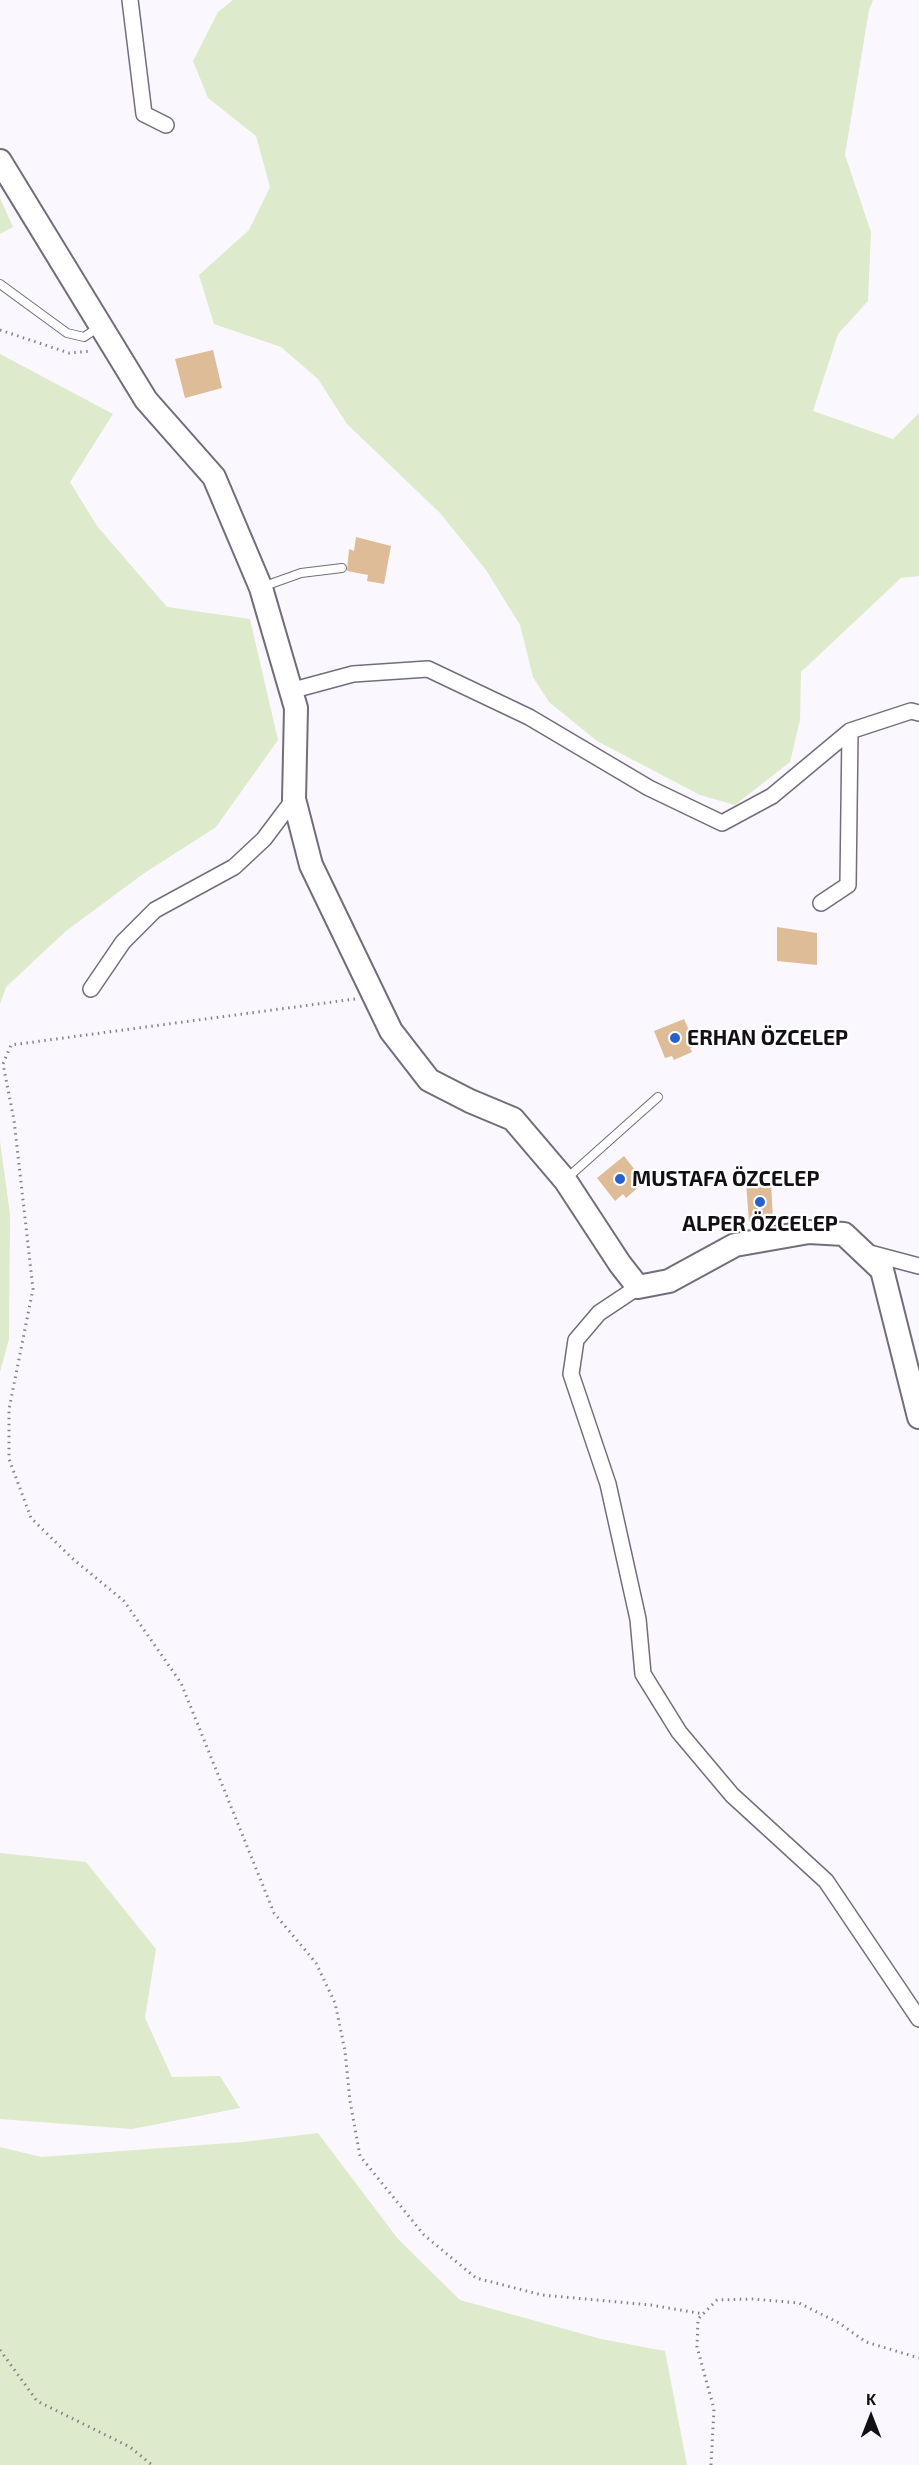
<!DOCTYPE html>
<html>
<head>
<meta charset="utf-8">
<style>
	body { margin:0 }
	#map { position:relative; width:919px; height:2465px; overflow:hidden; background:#faf8fe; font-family:"Exo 2",sans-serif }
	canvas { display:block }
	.north { position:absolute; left:841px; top:2387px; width:60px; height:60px; -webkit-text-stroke:4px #fff; paint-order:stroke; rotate:0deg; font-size:16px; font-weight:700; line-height:24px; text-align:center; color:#131015 }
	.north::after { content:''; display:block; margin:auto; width:21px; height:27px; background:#131015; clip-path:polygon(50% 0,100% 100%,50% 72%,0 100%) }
</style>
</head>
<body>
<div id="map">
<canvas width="919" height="2465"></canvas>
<div class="north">K</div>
</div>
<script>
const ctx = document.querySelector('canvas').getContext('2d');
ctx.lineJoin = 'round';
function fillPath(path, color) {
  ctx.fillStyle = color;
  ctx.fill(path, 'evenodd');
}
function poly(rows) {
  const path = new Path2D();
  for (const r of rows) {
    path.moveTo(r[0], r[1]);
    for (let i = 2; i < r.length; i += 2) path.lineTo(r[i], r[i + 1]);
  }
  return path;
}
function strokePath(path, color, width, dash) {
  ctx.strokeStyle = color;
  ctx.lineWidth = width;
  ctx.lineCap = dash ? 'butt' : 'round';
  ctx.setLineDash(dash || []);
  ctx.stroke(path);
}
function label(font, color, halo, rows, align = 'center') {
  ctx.font = font + ' "Exo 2",sans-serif';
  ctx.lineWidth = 4.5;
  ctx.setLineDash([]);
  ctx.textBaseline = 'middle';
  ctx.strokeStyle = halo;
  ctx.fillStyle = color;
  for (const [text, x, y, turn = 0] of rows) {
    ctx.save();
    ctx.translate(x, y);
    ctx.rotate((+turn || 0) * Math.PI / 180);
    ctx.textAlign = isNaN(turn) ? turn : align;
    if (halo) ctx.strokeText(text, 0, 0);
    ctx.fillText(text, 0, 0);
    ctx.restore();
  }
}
const green = poly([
	[233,0,873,0,869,10,845,155,871,232,868,301,838,334,813,411,893,439,919,413,919,576,901,578,801,672,800,720,790,762,735,805,700,795,597,741,549,702,533,677,520,625,486,570,440,513,347,424,318,379,281,347,214,324,199,275,249,230,270,187,256,136,208,98,193,61,218,12],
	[0,198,13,227,0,234],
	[0,354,113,414,70,482,97,526,167,607,250,619,278,740,216,827,143,874,66,931,6,987,0,1004],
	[0,1141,10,1214,9,1339,0,1372],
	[0,1853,86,1862,156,1949,145,2018,172,2077,220,2076,240,2108,132,2129,0,2119],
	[318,2133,398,2239,460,2300,601,2339,665,2351,687,2465,0,2465,0,2147,41,2157,243,2142]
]);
const building = poly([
	[213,350,222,388,185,398,175,359],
	[356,537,391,546,384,584,367,581,368,575,347,571,349,549,354,551],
	[777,927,817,933,817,965,777,961],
	[684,1019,696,1046,690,1048,692,1052,674,1060,672,1056,665,1058,654,1031],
	[624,1156,642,1179,639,1182,641,1185,626,1198,623,1194,615,1201,597,1178],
	[771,1182,773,1220,749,1222,746,1183]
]);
const path = poly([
	[0,330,69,353,92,351],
	[355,999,11,1045,3,1064,14,1120,33,1289,9,1409,9,1459,31,1518,73,1559,124,1601,181,1683,274,1913,316,1963,335,2003,345,2051,350,2101,360,2156,424,2235,476,2278,542,2295,651,2305,704,2314],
	[0,2350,37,2401,130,2447,152,2465],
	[711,2465,714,2409,697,2347,698,2319,717,2300,753,2299,799,2303,839,2323,866,2342,919,2358]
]);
const lane = poly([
	[0,284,67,333,84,337,99,327],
	[262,587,301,573,342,568],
	[566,1179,658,1097]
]);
const street = poly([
	[130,0,144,114,166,125],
	[290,691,353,674,428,669,529,717,649,788,722,823,772,796,850,731,911,711,919,713],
	[821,903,848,885,850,731],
	[91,989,123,942,155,910,234,867,264,839,294,799],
	[866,1252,919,1266],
	[638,1287,599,1313,576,1340,571,1374,608,1484,638,1619,643,1674,679,1732,732,1795,826,1881,919,2019]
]);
const secondary = poly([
	[0,161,146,400,214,477,261,588,296,708,294,799,311,865,391,1031,429,1080,470,1101,513,1119,565,1180,620,1264,638,1287,669,1281,735,1245,809,1232,844,1234,882,1270,919,1417]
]);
const markers = [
	[675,1038,6,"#2761ce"],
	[620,1179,6,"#2761ce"],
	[760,1202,6,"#2761ce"]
];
const poiNames = [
	["ERHAN ÖZCELEP",687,1038],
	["MUSTAFA ÖZCELEP",632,1179],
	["ALPER ÖZCELEP",760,1224,"center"]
];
fillPath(green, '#ddeacb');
fillPath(building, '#debc97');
strokePath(lane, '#736d7b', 10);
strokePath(street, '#736d7b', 18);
strokePath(secondary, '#736d7b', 26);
strokePath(path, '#868389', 3, [1.5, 4.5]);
strokePath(lane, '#fff', 8);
strokePath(street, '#fff', 15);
strokePath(secondary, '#fff', 22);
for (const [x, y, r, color] of markers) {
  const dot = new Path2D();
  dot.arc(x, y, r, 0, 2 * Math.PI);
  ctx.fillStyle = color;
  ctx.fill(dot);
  strokePath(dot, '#fff', 2);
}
label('bold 21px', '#131015', '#fff', poiNames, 'left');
</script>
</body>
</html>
